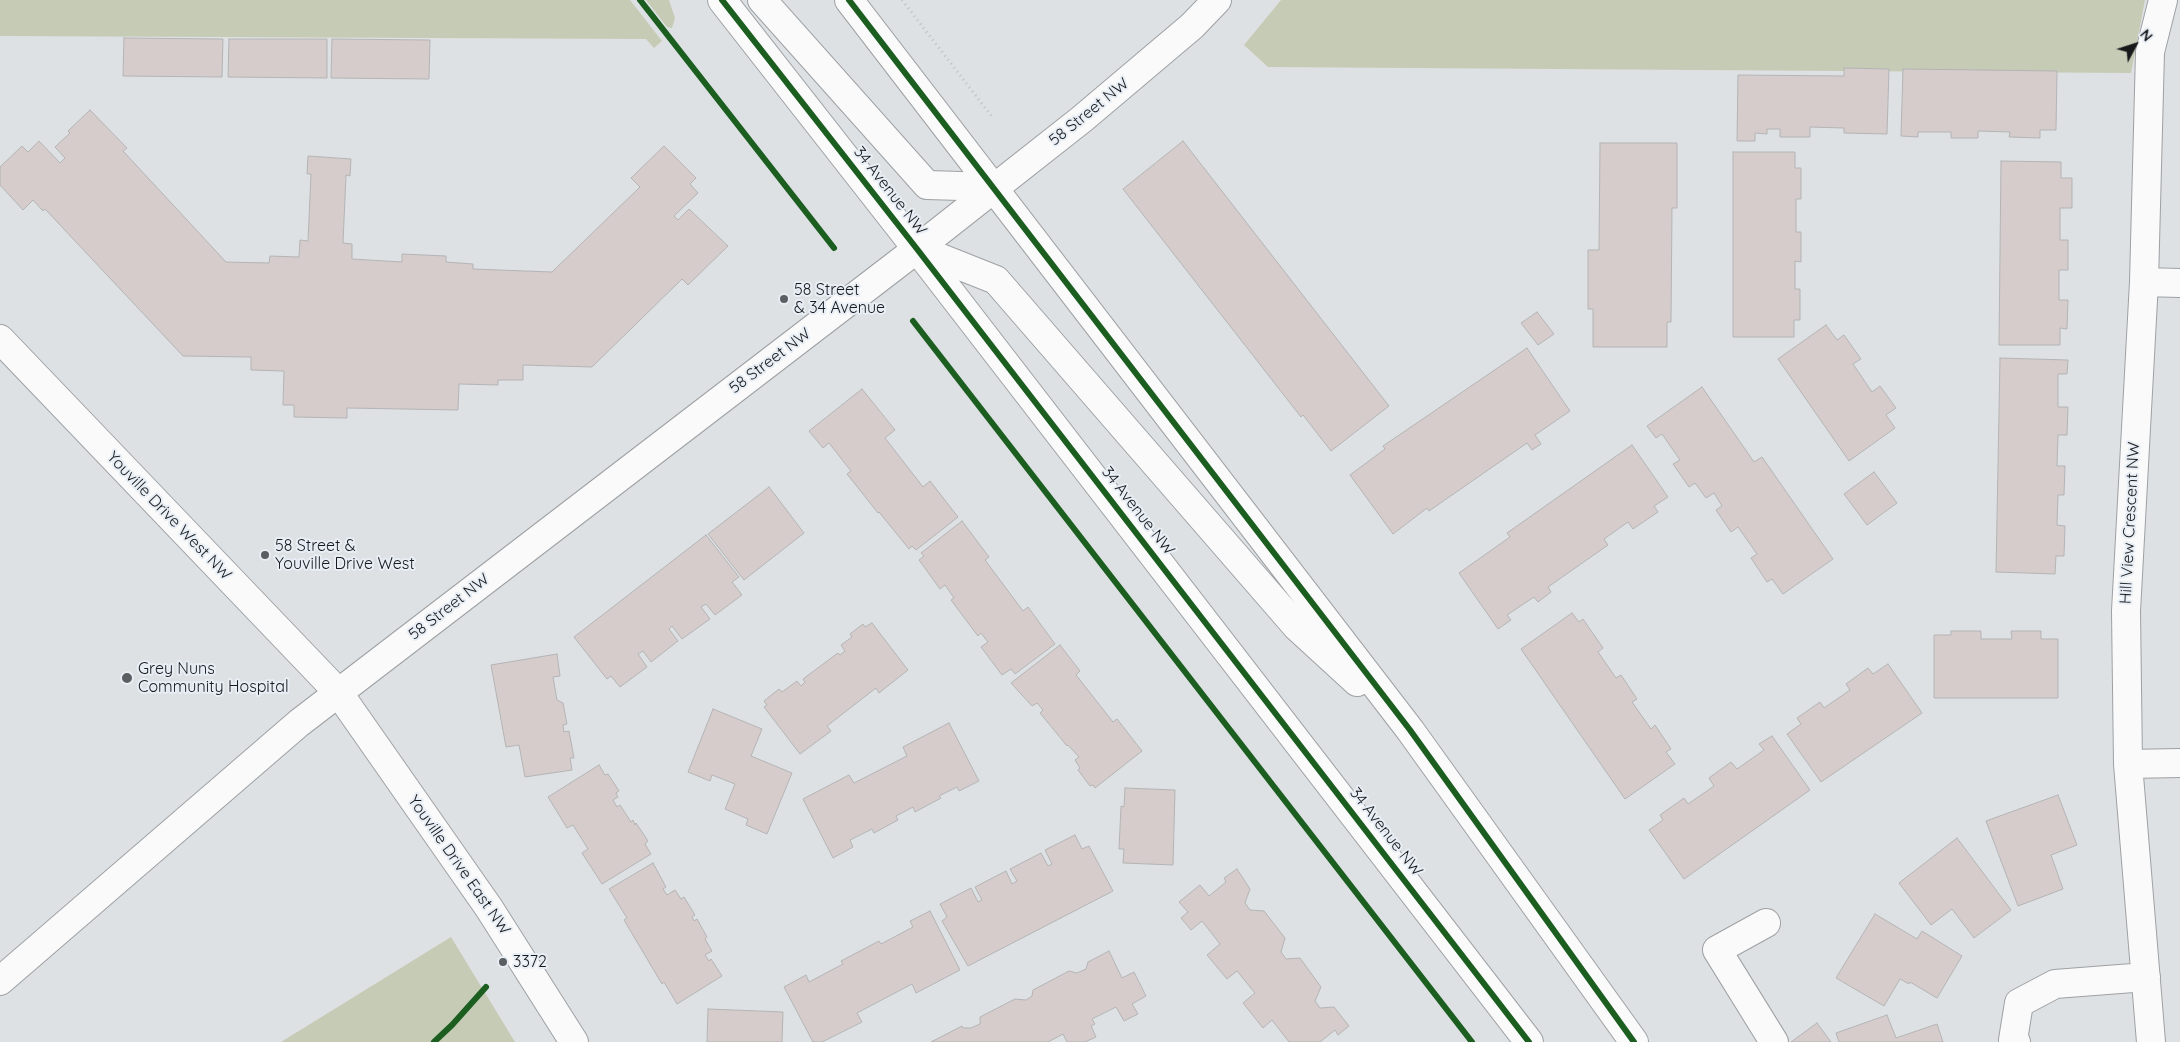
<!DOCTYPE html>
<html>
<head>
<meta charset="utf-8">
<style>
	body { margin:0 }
	#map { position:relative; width:2180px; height:1042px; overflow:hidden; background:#dde1e4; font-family:Quicksand,sans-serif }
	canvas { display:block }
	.north { position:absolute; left:2110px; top:20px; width:50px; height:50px; -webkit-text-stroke:4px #e8eef5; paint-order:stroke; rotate:50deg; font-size:14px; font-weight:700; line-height:20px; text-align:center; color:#17191b }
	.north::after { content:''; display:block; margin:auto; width:18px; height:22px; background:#17191b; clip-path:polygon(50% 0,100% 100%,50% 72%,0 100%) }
</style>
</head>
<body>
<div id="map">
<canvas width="2180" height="1042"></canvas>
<div class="north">N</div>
</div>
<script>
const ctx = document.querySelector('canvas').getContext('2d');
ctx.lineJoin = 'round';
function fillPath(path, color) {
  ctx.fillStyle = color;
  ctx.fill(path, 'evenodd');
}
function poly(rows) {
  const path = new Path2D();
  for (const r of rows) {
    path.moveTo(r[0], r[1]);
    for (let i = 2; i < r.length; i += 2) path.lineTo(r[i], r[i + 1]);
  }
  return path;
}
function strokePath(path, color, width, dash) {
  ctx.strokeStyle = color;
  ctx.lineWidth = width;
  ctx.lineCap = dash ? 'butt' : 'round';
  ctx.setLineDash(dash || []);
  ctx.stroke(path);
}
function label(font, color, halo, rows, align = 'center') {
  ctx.font = font + ' Quicksand,sans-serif';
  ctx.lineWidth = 4;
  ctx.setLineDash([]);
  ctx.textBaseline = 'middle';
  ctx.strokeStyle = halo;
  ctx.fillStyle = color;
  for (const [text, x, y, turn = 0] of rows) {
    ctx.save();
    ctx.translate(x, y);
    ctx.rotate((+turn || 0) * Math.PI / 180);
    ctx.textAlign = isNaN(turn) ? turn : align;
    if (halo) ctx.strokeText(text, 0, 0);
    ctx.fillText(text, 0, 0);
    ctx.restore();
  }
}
const green = poly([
	[0,0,630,0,662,41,654,48,646,39,0,36],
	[646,0,669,0,675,18,672,28,667,27],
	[1281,0,2145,0,2131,73,1268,67,1244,45],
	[451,937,515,1042,281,1042]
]);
const building = poly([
	[124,38,223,39,222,77,123,76,124,38],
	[229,39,327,39,327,78,228,77,229,39],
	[332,39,430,40,429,79,331,78,332,39],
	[1844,68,1889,69,1887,134,1844,133,1844,128,1810,127,1810,137,1780,137,1780,129,1767,129,1767,134,1755,133,1755,141,1737,141,1738,75,1844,76,1844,68],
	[1903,69,2057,71,2056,130,2040,130,2040,138,2009,137,2010,132,1978,131,1978,138,1951,138,1951,132,1918,132,1918,137,1901,136,1903,69],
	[90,110,127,148,123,151,226,262,269,263,270,256,299,257,300,240,308,241,311,174,307,174,308,156,351,159,350,176,346,175,343,243,352,244,352,259,402,262,402,254,446,256,446,262,473,264,473,269,552,272,640,187,631,178,664,146,696,178,690,184,698,193,674,216,678,220,689,209,728,246,688,285,682,279,592,367,523,365,523,380,498,380,498,385,459,384,458,410,347,408,347,418,294,417,294,405,283,405,284,371,251,370,251,357,183,356,45,209,43,211,33,200,23,210,0,185,0,167,22,146,28,152,39,141,60,163,65,158,55,147,70,133,68,131,90,110],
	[1183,141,1389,406,1331,451,1303,415,1301,417,1123,189,1183,141],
	[1600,143,1677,143,1677,208,1672,208,1671,322,1667,322,1667,347,1593,347,1593,309,1588,309,1588,250,1599,250,1600,143],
	[1733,152,1795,152,1795,168,1801,168,1801,199,1796,199,1796,232,1801,232,1801,262,1795,261,1795,289,1800,289,1800,320,1794,320,1794,337,1733,337,1733,152],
	[2001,161,2061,162,2061,178,2072,178,2072,208,2060,208,2060,240,2068,240,2068,270,2059,270,2059,300,2068,300,2067,329,2060,328,2060,345,1999,345,2001,161],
	[1537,312,1554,334,1538,345,1521,323,1537,312],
	[1826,325,1837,340,1844,335,1861,359,1853,364,1872,392,1880,386,1896,408,1886,415,1895,428,1849,461,1778,359,1826,325],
	[1527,348,1570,411,1535,435,1541,444,1532,450,1527,443,1429,511,1427,508,1393,534,1350,475,1385,449,1383,446,1527,348],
	[2000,358,2068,360,2067,374,2058,374,2058,407,2068,407,2067,435,2058,435,2057,466,2065,466,2064,495,2058,495,2057,525,2065,526,2064,556,2056,556,2055,574,1996,572,2000,358],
	[1702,387,1754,462,1762,457,1833,559,1783,594,1772,579,1767,582,1751,558,1757,554,1738,527,1731,532,1716,510,1722,506,1714,493,1706,498,1695,483,1689,487,1673,464,1680,460,1662,434,1656,438,1647,426,1702,387],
	[862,389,895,430,885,438,923,487,930,481,958,517,916,550,912,546,909,549,879,512,878,513,847,474,851,471,829,443,823,448,809,431,862,389],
	[1632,445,1668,497,1654,506,1658,512,1633,529,1628,522,1604,539,1608,545,1548,587,1551,592,1538,602,1534,597,1507,615,1511,620,1498,629,1459,573,1510,537,1507,533,1632,445],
	[1874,472,1897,503,1867,525,1844,494,1874,472],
	[769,487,804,533,744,580,708,534,769,487],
	[962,521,989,557,985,560,1023,611,1028,607,1055,644,1015,674,1011,669,1002,675,981,647,988,642,981,633,978,636,951,600,954,598,945,585,940,589,919,560,924,556,921,553,962,521],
	[706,535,739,577,732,582,742,595,715,615,706,604,701,607,710,619,682,639,672,626,669,629,678,641,651,662,643,651,638,654,647,667,620,687,611,676,607,679,574,637,706,535],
	[1572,613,1579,622,1583,619,1603,648,1598,652,1616,678,1621,675,1637,699,1632,702,1651,729,1655,725,1671,749,1666,752,1675,764,1625,799,1521,649,1572,613],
	[872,623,908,670,879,693,876,688,827,726,831,731,800,754,764,707,767,705,764,701,779,689,782,692,797,681,801,686,805,682,803,679,838,653,840,655,845,651,841,645,852,637,850,634,863,624,865,627,872,623],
	[1951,631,1981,631,1981,639,2012,639,2011,631,2041,631,2041,639,2058,639,2058,698,1934,698,1934,635,1951,635,1951,631],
	[1060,645,1080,671,1076,675,1113,722,1117,719,1142,751,1095,788,1093,785,1090,786,1078,770,1080,768,1075,760,1079,757,1068,745,1067,746,1040,713,1043,710,1037,703,1032,706,1011,683,1060,645],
	[557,654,560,676,553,677,557,700,563,703,567,724,563,725,564,732,569,731,574,758,570,758,572,770,525,777,519,745,506,747,491,665,557,654],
	[1888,664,1922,713,1821,782,1787,734,1801,724,1797,718,1820,702,1824,708,1850,690,1846,684,1868,668,1873,674,1888,664],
	[713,709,762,729,751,756,792,773,767,834,746,825,748,819,725,809,735,784,712,775,710,781,688,772,713,709],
	[949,723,979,781,959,791,957,787,939,796,941,798,915,812,913,807,896,816,898,820,874,833,872,829,850,840,853,847,833,858,803,799,849,775,854,783,907,756,903,747,949,723],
	[1772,736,1810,790,1684,879,1649,830,1663,820,1660,815,1684,798,1688,804,1714,786,1709,778,1731,762,1737,769,1764,750,1759,744,1772,736],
	[599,765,605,775,608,774,619,791,616,793,618,797,613,800,617,807,620,805,631,822,633,820,635,825,636,823,648,841,645,844,651,854,602,884,582,853,588,849,573,825,567,828,548,797,599,765],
	[1125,788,1175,790,1173,865,1123,863,1124,849,1119,849,1121,806,1124,807,1125,788],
	[2058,795,2077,845,2051,855,2063,889,2018,906,1986,821,2058,795],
	[1075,835,1082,849,1089,846,1113,891,968,966,942,921,947,917,940,904,971,888,978,902,982,900,975,887,1006,871,1012,884,1017,881,1010,869,1041,853,1048,866,1052,864,1045,850,1075,835],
	[1957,838,2011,910,1974,938,1952,909,1931,925,1899,883,1957,838],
	[653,863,666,887,663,889,667,895,675,890,681,899,684,897,695,915,692,917,694,921,697,919,707,937,705,939,712,951,705,955,709,961,711,959,722,976,677,1004,664,982,662,984,624,920,627,918,609,889,653,863],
	[1237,869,1250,889,1245,903,1250,910,1264,911,1285,938,1281,952,1286,959,1300,958,1321,987,1315,1001,1320,1008,1334,1007,1349,1026,1338,1035,1335,1030,1320,1042,1289,1042,1272,1020,1263,1028,1243,1003,1255,993,1237,971,1227,979,1207,955,1220,944,1202,921,1191,930,1181,918,1188,912,1179,902,1200,885,1209,896,1226,882,1224,878,1237,869],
	[930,911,960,970,916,993,912,984,857,1013,862,1022,822,1042,813,1042,784,987,806,975,809,982,843,964,841,961,879,941,881,944,913,927,910,921,930,911],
	[1875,914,1917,939,1922,931,1962,956,1937,998,1910,982,1909,984,1900,979,1884,1006,1836,978,1875,914],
	[1109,951,1122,978,1134,972,1146,996,1132,1004,1138,1014,1124,1021,1116,1007,1092,1019,1095,1024,1091,1026,1096,1037,1085,1042,1067,1042,1063,1034,1048,1042,931,1042,962,1026,963,1028,971,1028,980,1024,980,1017,1015,999,1026,1000,1032,996,1033,990,1069,971,1077,973,1086,969,1088,962,1109,951],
	[708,1009,783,1012,782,1042,707,1042,708,1009],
	[1887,1015,1896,1038,1937,1024,1943,1042,1839,1042,1836,1033,1887,1015],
	[1817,1023,1831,1042,1791,1042,1817,1023]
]);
const path = poly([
	[902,0,993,118]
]);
const minor = poly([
	[2144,282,2180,283],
	[0,339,338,692,489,908,574,1042],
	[2128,764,2180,763],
	[1766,923,1717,950,1774,1042],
	[0,981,299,723,917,249,1082,119,1192,26,1217,0],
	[2016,1042,2013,1040,2019,1003,2055,984,2146,977],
	[2151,1042,2128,764,2126,611,2144,282,2150,52,2163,0]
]);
const major = poly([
	[722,0,917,249,1529,1042],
	[762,0,927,185,994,187],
	[849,0,1410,730,1634,1042],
	[918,249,996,280,1297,627,1357,682]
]);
const cycleway = poly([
	[640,0,834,248],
	[722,0,917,249,1529,1042],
	[849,0,1410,730,1634,1042],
	[913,321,1472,1042],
	[434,1042,452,1025,486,987]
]);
const markers = [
	[784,299,5,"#5c5f61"],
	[265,555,5,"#5c5f61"],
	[127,678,6,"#5c5f61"],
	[503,962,5,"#5c5f61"]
];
const streetNames = [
	["58 Street NW",1089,112,-39],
	["34 Avenue NW",890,191,52],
	["58 Street NW",770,361,-37],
	["34 Avenue NW",1138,511,52],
	["Youville Drive West NW",169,516,46],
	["Hill View Crescent NW",2130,523,-87],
	["58 Street NW",449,607,-38],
	["34 Avenue NW",1386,832,52],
	["Youville Drive East NW",459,865,55]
];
const poiNames = [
	["58 Street",794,290],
	["& 34 Avenue",794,308],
	["58 Street &",275,546],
	["Youville Drive West",275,564],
	["Grey Nuns",138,669],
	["Community Hospital",138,687],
	["3372",513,962]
];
fillPath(green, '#c6cbb5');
fillPath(building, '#d5cccb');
strokePath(building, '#b4b4b5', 1);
strokePath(minor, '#9ea1a3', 30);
strokePath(major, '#9ea1a3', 30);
strokePath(path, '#bec0c1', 3, [1, 4]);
strokePath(minor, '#fafafb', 28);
strokePath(major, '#fafafb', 28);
strokePath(cycleway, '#1b5e20', 6);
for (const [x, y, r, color] of markers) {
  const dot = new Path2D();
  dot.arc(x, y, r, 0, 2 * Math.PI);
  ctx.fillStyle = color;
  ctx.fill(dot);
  strokePath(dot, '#e8eef5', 2);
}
label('16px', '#17191b', '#e8eef5', streetNames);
label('16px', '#17191b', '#e8eef5', poiNames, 'left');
</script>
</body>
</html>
